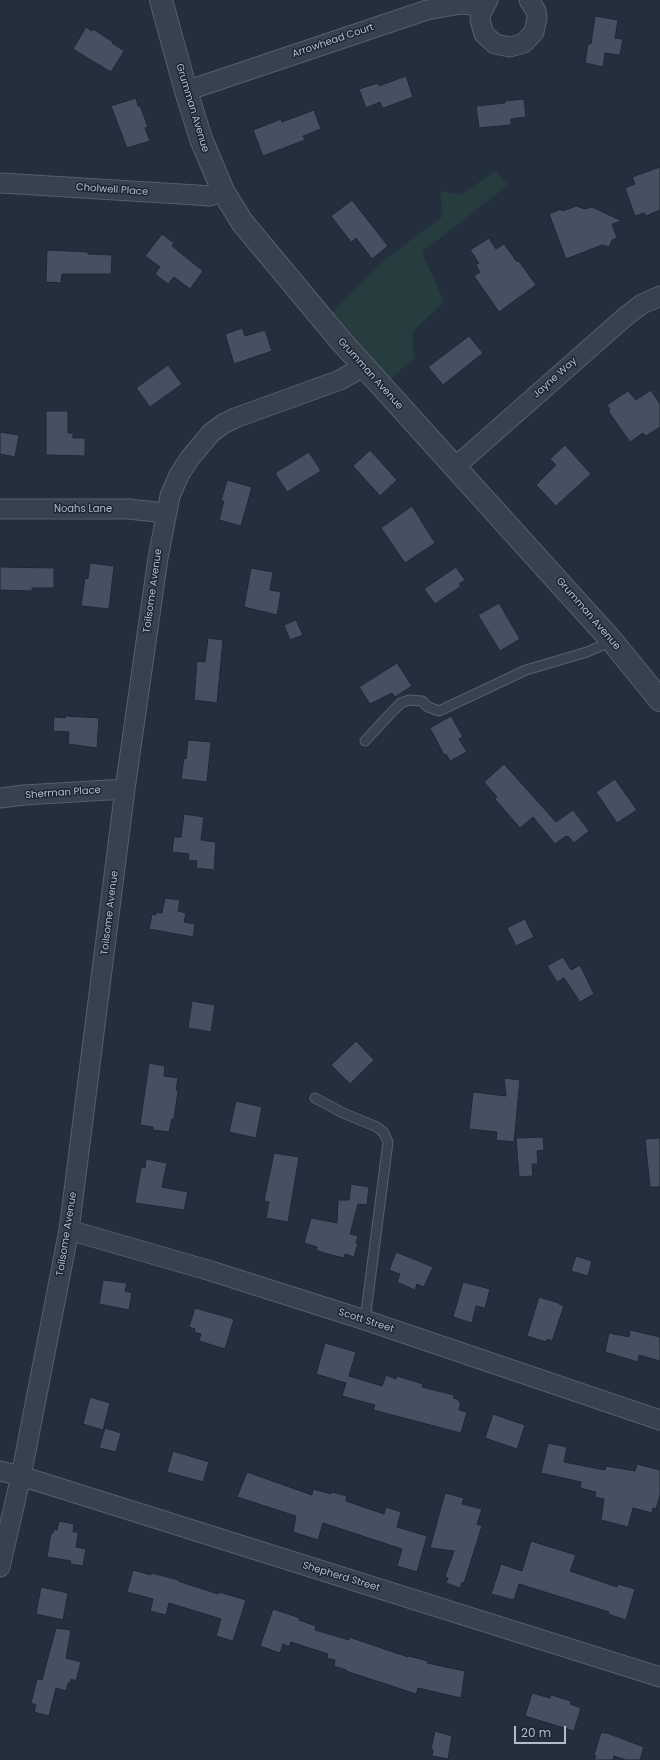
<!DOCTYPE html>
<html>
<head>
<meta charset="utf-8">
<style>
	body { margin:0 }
	#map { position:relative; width:660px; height:1760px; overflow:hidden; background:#242f3e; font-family:Poppins,sans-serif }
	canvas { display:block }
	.scale { position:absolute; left:514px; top:1726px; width:52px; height:18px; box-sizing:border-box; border:2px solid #b4bcc9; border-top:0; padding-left:5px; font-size:12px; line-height:14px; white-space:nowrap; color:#b4bcc9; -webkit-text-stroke:3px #1d2633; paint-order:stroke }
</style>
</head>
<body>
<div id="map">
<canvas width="660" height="1760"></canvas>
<div class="scale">20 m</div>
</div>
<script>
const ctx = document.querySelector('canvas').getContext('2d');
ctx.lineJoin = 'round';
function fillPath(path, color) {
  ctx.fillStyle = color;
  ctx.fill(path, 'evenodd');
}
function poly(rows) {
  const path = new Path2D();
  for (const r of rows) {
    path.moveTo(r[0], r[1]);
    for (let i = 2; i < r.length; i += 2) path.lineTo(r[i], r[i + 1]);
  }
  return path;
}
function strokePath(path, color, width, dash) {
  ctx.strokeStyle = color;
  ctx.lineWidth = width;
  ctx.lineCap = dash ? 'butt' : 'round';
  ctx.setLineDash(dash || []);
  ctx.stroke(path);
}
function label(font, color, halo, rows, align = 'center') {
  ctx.font = font + ' Poppins,sans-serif';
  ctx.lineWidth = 3;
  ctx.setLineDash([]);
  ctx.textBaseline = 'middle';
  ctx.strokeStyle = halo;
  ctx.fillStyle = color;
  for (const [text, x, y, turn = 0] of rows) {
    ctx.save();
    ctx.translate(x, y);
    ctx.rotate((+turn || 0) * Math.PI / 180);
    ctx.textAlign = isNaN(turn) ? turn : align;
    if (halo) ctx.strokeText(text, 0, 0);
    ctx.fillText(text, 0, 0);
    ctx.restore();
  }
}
const green = poly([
	[495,171,508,185,422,252,444,302,412,332,414,359,381,386,331,314,387,258,443,216,440,191,461,195]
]);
const building = poly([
	[595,16,618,20,615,38,623,39,620,55,605,53,603,67,585,63,588,44,591,44,595,16],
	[86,27,92,31,93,29,113,42,112,43,124,51,111,72,73,49,86,27],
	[406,76,413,97,386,107,382,108,380,102,366,108,359,89,378,83,379,86,406,76],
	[136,98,138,106,140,106,148,127,145,128,150,141,127,148,111,106,136,98],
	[524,99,526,117,511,119,511,125,479,128,476,106,505,103,505,101,524,99],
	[314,110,321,129,303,136,305,140,263,156,253,130,281,119,282,122,314,110],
	[660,167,660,210,646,216,644,213,635,216,625,188,635,184,632,177,660,167],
	[352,200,388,246,372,259,356,238,351,242,331,216,352,200],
	[577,206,584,209,592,207,622,221,612,224,617,238,612,240,609,247,602,245,566,259,549,214,561,209,562,211,577,206],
	[162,234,174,243,172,246,203,271,190,289,174,277,168,284,155,274,160,267,145,256,162,234],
	[489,238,496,249,504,244,517,262,518,260,536,285,499,312,474,276,480,272,476,265,479,263,470,250,489,238],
	[47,250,88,252,88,254,112,255,111,274,62,274,61,283,46,282,47,250],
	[242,328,245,336,265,330,272,351,234,364,225,334,242,328],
	[469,336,483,353,443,385,428,367,469,336],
	[168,365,182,384,150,407,136,388,168,365],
	[651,390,660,404,660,427,646,436,643,433,630,442,608,411,610,410,607,405,628,391,636,400,651,390],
	[46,411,68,411,68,433,73,433,73,438,85,438,85,456,46,455,46,411],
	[0,432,19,435,15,457,0,454,0,432],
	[565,445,591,474,556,506,536,485,556,465,550,459,565,445],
	[370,450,397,480,380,496,353,466,370,450],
	[309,452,321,471,287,492,275,473,309,452],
	[227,480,252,487,241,526,219,520,224,501,221,501,227,480],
	[412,506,435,543,405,563,381,528,412,506],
	[90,563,114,566,109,609,81,606,85,578,88,579,90,563],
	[0,567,54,568,54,588,32,588,32,591,0,590,0,567],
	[456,567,465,580,459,584,461,586,435,604,424,589,456,567],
	[251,568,273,572,270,590,281,592,277,615,244,607,251,568],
	[499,603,520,639,500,651,478,615,499,603],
	[296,620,303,635,290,640,284,625,296,620],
	[208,638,223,640,217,703,194,700,197,661,205,662,208,638],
	[397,663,412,686,395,697,392,693,370,704,359,687,397,663],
	[65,716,99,718,97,748,68,744,69,732,53,731,54,717,65,718,65,716],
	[451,716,463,737,459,739,467,752,450,761,446,754,444,755,430,728,451,716],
	[188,740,211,742,207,782,181,779,184,758,186,759,188,740],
	[504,764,556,822,573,810,589,831,574,843,568,836,567,837,566,836,555,844,533,817,520,828,495,799,497,797,484,782,504,764],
	[615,779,637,810,617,823,596,792,615,779],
	[184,814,204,817,201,840,216,842,214,870,196,868,197,861,188,860,189,854,172,852,174,837,181,837,184,814],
	[165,898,180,900,178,911,186,913,184,922,195,924,193,937,149,929,152,914,156,915,156,912,162,913,165,898],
	[525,919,534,937,516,946,507,928,525,919],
	[563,957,571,970,580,965,594,994,580,1002,564,978,557,982,547,966,563,957],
	[192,1001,215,1005,211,1032,188,1028,192,1001],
	[356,1041,374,1060,350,1084,331,1065,356,1041],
	[149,1063,165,1066,164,1076,178,1078,176,1090,178,1091,174,1119,172,1119,169,1132,153,1130,153,1127,140,1125,149,1063],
	[504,1078,520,1080,514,1142,496,1140,497,1132,469,1129,473,1092,506,1096,504,1078],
	[236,1101,262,1107,256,1138,229,1132,236,1101],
	[543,1137,544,1150,537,1151,538,1164,532,1164,533,1176,519,1177,516,1138,543,1137],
	[660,1138,660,1187,650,1187,645,1139,660,1138],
	[274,1153,299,1157,288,1222,266,1218,269,1202,264,1201,274,1153],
	[146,1159,167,1163,162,1187,188,1192,184,1210,135,1203,141,1167,145,1168,146,1159],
	[351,1184,369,1187,367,1205,358,1204,350,1234,358,1236,356,1243,358,1243,354,1257,345,1254,344,1258,324,1253,316,1250,317,1247,304,1243,311,1218,337,1223,338,1200,349,1200,351,1184],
	[396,1252,433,1267,424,1287,417,1284,415,1290,397,1282,400,1274,389,1270,396,1252],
	[576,1256,592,1261,588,1276,571,1271,576,1256],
	[103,1280,127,1283,125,1291,132,1293,129,1310,99,1304,103,1280],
	[463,1282,490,1289,485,1308,476,1306,472,1323,453,1317,463,1282],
	[539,1297,559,1303,559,1304,564,1306,552,1341,547,1339,546,1342,527,1336,539,1297],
	[195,1308,234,1319,225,1349,199,1341,201,1334,194,1332,195,1329,189,1327,195,1308],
	[630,1330,660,1337,660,1361,639,1355,638,1362,605,1352,609,1333,629,1337,630,1330],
	[325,1343,356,1352,349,1376,382,1386,386,1375,396,1379,397,1376,423,1384,422,1387,454,1395,453,1398,459,1400,459,1402,461,1402,459,1410,467,1412,461,1433,373,1410,375,1405,342,1396,346,1383,316,1374,325,1343],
	[90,1397,110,1403,103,1430,83,1424,90,1397],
	[493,1414,525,1425,517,1449,485,1438,493,1414],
	[105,1428,121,1433,116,1452,99,1448,105,1428],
	[548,1443,567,1447,564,1462,605,1470,606,1466,635,1471,637,1464,660,1470,660,1495,656,1509,653,1508,652,1513,633,1508,628,1527,601,1520,604,1499,595,1497,596,1492,580,1488,581,1482,541,1473,548,1443],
	[173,1451,209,1462,203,1482,167,1472,173,1451],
	[247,1472,312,1495,313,1489,331,1494,331,1492,347,1496,346,1501,384,1514,386,1507,401,1512,397,1527,427,1536,417,1572,397,1566,402,1549,323,1523,318,1540,293,1532,296,1516,237,1497,247,1472],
	[445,1493,464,1498,462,1504,482,1509,477,1524,482,1526,464,1583,462,1582,460,1588,446,1583,448,1578,445,1577,454,1551,430,1548,445,1493],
	[59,1521,74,1524,73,1532,78,1532,78,1535,76,1547,86,1549,83,1566,70,1564,71,1561,47,1557,51,1533,53,1533,54,1529,57,1530,59,1521],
	[531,1541,576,1555,570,1571,617,1587,618,1584,635,1589,626,1620,608,1614,609,1612,519,1584,514,1600,491,1594,501,1564,522,1571,531,1541],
	[133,1570,151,1575,151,1573,179,1580,178,1581,218,1594,219,1592,246,1600,233,1641,216,1636,221,1619,169,1603,166,1615,150,1611,153,1599,127,1592,133,1570],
	[41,1587,68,1593,63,1620,36,1614,41,1587],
	[273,1609,300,1618,299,1620,316,1626,315,1630,349,1640,349,1637,408,1657,409,1656,428,1661,427,1663,465,1671,461,1698,418,1688,416,1694,346,1671,346,1670,334,1666,335,1660,327,1658,328,1654,291,1642,289,1647,283,1644,280,1653,260,1646,273,1609],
	[56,1628,71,1630,66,1658,81,1662,76,1681,71,1679,70,1683,68,1683,66,1691,56,1688,49,1716,34,1712,36,1705,31,1703,37,1679,42,1680,56,1628],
	[532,1693,550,1698,551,1695,571,1701,570,1704,581,1708,574,1731,525,1716,532,1693],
	[435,1731,452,1736,448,1759,432,1756,433,1750,431,1749,435,1731],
	[601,1733,607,1733,644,1747,640,1760,626,1760,614,1756,613,1760,594,1760,596,1756,594,1755,601,1733]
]);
const service = poly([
	[365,741,390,714,401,703,409,700,422,701,428,707,439,711,526,670,587,652,612,641],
	[315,1098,343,1113,377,1127,384,1133,388,1142,365,1320]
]);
const minor = poly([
	[488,0,481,13,480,20,484,34,495,44,510,47,524,43,534,32,537,18,536,11,529,0],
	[186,91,427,10,461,4,483,6],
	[0,183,197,195,209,196,223,191],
	[455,467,625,317,642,304,660,296],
	[0,509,129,509,165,513],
	[0,798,24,795,125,789],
	[69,1230,211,1271,365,1320,660,1420],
	[0,1471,21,1476,660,1677],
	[0,1567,21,1476,69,1230,125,789,158,558,170,496,179,475,190,458,211,433,223,424,235,418,340,380,363,367]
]);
const tertiary = poly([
	[161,0,186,91,201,139,223,191,242,222,341,341,612,641,660,700]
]);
const streetNames = [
	["Arrowhead Court",333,41,-19],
	["Grumman Avenue",192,108,73],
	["Cholwell Place",112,190,4],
	["Grumman Avenue",370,374,48],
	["Jayne Way",555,378,-42],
	["Noahs Lane",83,509],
	["Toilsome Avenue",153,591,-82],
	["Grumman Avenue",588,614,49],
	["Sherman Place",63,793,-4],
	["Toilsome Avenue",110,913,-83],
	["Toilsome Avenue",67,1234,-81],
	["Scott Street",366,1321,18],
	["Shepherd Street",341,1577,17]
];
fillPath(green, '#263c3f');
fillPath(building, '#455162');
strokePath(building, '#1f2835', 1);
strokePath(service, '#565f6c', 11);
strokePath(minor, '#565f6c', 21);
strokePath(tertiary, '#565f6c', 24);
strokePath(service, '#38414e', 9);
strokePath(minor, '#38414e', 19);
strokePath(tertiary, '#38414e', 22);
label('10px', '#b4bcc9', '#1d2633', streetNames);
</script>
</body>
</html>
